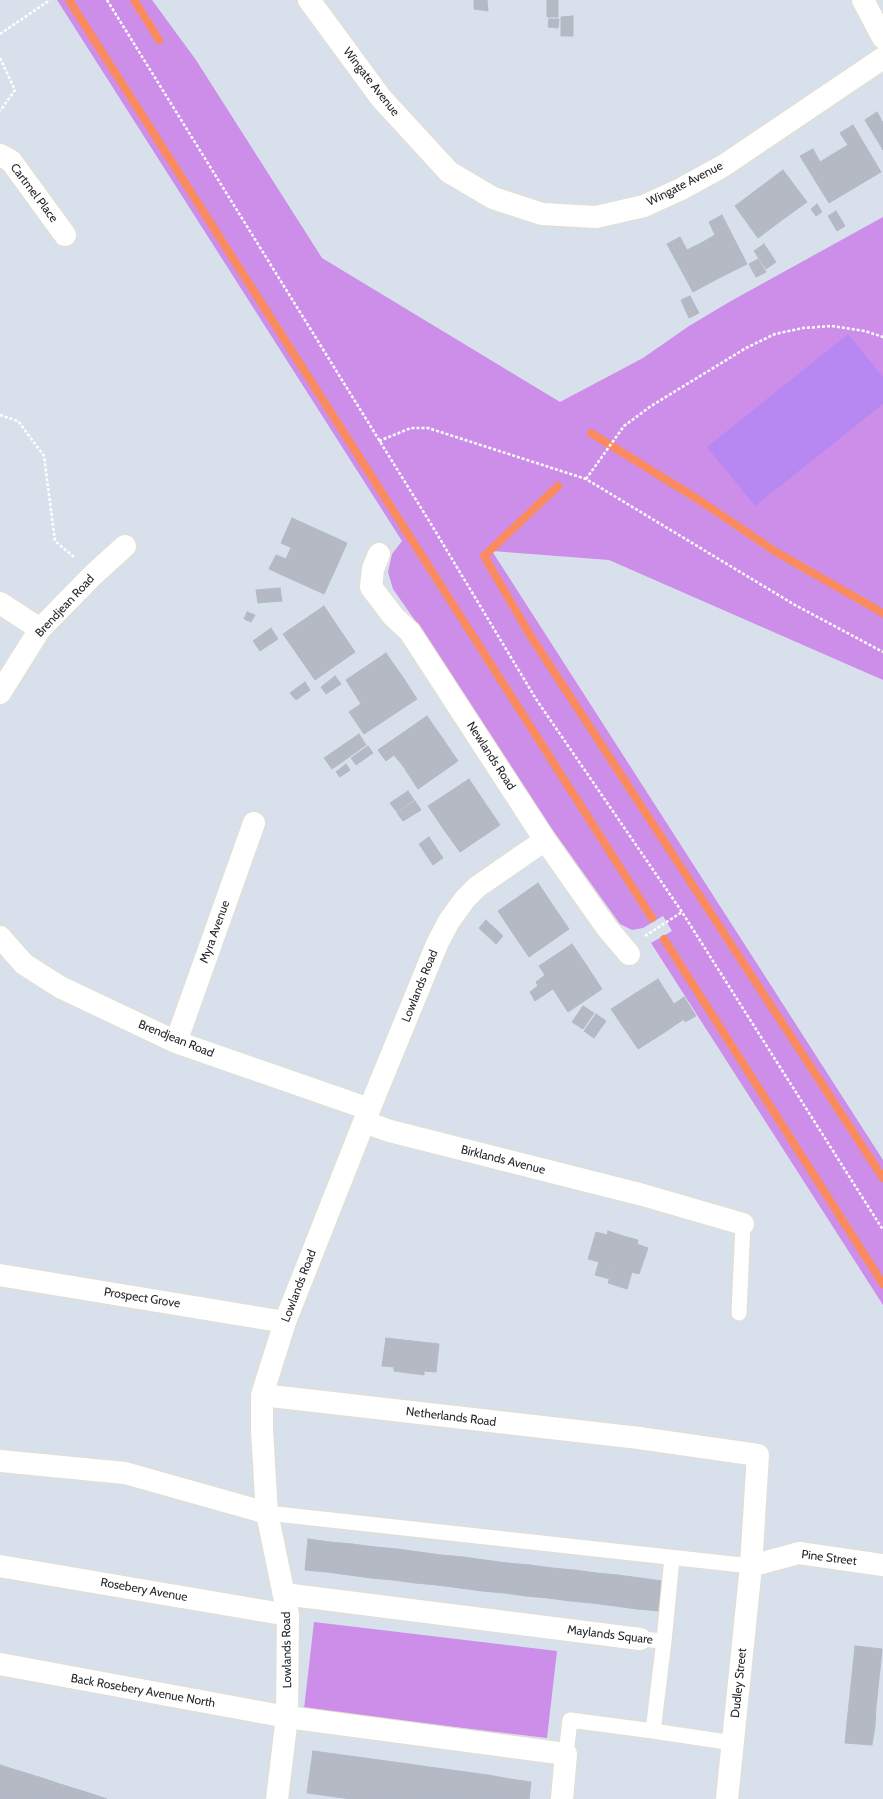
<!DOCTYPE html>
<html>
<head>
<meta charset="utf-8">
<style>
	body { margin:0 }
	canvas { display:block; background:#d8e0ec }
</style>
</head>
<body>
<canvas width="883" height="1799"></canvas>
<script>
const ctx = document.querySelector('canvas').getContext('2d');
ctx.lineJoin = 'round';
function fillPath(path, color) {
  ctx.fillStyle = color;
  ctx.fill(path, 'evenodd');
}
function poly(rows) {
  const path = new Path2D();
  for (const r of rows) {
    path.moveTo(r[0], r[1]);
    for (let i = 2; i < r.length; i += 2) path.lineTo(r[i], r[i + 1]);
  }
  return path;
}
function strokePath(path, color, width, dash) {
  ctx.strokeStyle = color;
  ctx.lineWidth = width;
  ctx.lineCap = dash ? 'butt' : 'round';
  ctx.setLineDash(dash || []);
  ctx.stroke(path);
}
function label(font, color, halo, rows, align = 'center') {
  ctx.font = font + ' Cabin,sans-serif';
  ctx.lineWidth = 4;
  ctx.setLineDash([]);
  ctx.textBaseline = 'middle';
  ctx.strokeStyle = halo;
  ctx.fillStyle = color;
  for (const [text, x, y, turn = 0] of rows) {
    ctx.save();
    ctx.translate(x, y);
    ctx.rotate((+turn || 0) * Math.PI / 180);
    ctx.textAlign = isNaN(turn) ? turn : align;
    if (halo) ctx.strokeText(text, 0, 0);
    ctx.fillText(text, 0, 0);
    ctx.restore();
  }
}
const green = poly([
	[57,0,152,0,196,60,322,258,560,402,643,358,689,326,731,301,883,217,883,680,609,560,492,551,883,1160,883,1305,651,943,672,931,663,916,643,928,632,930,620,924,544,818,428,639,393,589,388,572,392,554,402,541],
	[314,1622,557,1651,547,1738,304,1709]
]);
const pitch = poly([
	[848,334,883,377,883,404,755,506,707,447]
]);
const stream = poly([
	[69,0,652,918],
	[134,0,159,40],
	[591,433,699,500,776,552,883,613],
	[558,486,484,556,530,635,883,1178],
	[664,939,883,1284]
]);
const building = poly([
	[474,0,487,0,488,11,474,9,474,0],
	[547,0,558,0,558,17,547,17,547,0],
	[573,16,573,36,561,36,561,17,573,16],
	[549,19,559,19,558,28,548,27,549,19],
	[877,112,883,123,883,150,865,120,877,112],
	[853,125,881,172,854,188,833,154,848,145,840,133,853,125],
	[813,149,820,162,833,154,854,188,829,203,800,156,813,149],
	[783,170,807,202,782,220,759,188,783,170],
	[759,188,782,220,758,238,735,206,759,188],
	[817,204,822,212,816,216,811,209,817,204],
	[836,211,845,226,837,231,828,216,836,211],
	[722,215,747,264,719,278,701,243,715,235,709,222,722,215],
	[680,237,687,250,701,243,719,278,693,292,667,244,680,237],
	[764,244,776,262,766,269,754,251,764,244],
	[758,259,766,272,756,277,749,264,758,259],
	[690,296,699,313,689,318,681,300,690,296],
	[292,518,347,543,336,568,281,543,292,518],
	[291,548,336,568,324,594,269,569,276,555,286,559,291,548],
	[280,588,282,601,258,603,256,590,280,588],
	[324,606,340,630,299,657,283,634,324,606],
	[247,612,255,615,251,622,244,619,247,612],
	[271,628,278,639,260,651,253,641,271,628],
	[340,630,355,652,315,680,299,657,340,630],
	[386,653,402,676,361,704,346,680,386,653],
	[335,676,341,684,326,694,321,687,335,676],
	[402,676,417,699,364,734,349,712,402,676],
	[305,682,310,690,296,700,290,693,305,682],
	[427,716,443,739,403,766,394,755,386,761,378,750,427,716],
	[359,734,366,745,332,769,324,758,359,734],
	[443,739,458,761,418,789,403,766,443,739],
	[368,746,373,753,356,765,351,758,368,746],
	[346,764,350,770,340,777,336,772,346,764],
	[469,779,485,803,444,830,428,806,469,779],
	[408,791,414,800,397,812,390,803,408,791],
	[415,801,421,810,403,821,397,813,415,801],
	[485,803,500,825,460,852,444,830,485,803],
	[429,837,443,858,433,865,419,844,429,837],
	[538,883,554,907,514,935,498,911,538,883],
	[554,907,569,929,529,957,514,935,554,907],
	[486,920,503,936,496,944,479,928,486,920],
	[572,944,587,966,535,1001,530,992,538,986,536,982,545,975,539,966,572,944],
	[587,966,602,989,568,1012,553,989,587,966],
	[658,979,674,1004,684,997,696,1016,685,1022,684,1019,662,1034,636,993,658,979],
	[636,993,662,1034,638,1049,611,1009,636,993],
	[583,1006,594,1013,583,1029,572,1022,583,1006],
	[596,1014,606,1021,594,1038,584,1031,596,1014],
	[608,1231,623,1236,610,1279,595,1275,599,1262,588,1259,596,1232,607,1235,608,1231],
	[623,1236,638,1240,637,1244,648,1248,639,1274,632,1272,627,1289,608,1283,623,1236],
	[386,1338,412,1341,409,1373,394,1371,394,1367,382,1366,386,1338],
	[412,1341,439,1344,436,1372,424,1371,424,1375,409,1373,412,1341],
	[308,1539,330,1542,327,1572,305,1570,308,1539],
	[330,1542,352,1544,349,1575,327,1572,330,1542],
	[352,1544,375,1547,371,1578,349,1575,352,1544],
	[375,1547,397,1549,393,1580,371,1578,375,1547],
	[397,1549,419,1552,415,1583,393,1580,397,1549],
	[419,1552,441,1555,437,1585,415,1583,419,1552],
	[441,1555,463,1557,460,1588,437,1585,441,1555],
	[463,1557,485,1560,482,1591,460,1588,463,1557],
	[485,1560,507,1563,504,1593,482,1591,485,1560],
	[507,1563,530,1565,526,1596,504,1593,507,1563],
	[530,1565,552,1568,548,1598,526,1596,530,1565],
	[552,1568,574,1570,570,1601,548,1598,552,1568],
	[574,1570,596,1573,592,1603,570,1601,574,1570],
	[596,1573,618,1575,615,1606,592,1603,596,1573],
	[618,1575,640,1578,637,1609,615,1606,618,1575],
	[640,1578,662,1581,659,1611,637,1609,640,1578],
	[855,1646,882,1649,880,1669,853,1666,855,1646],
	[853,1666,880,1669,878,1688,851,1685,853,1666],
	[851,1685,878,1688,876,1707,849,1704,851,1685],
	[849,1704,876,1707,875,1726,847,1723,849,1704],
	[847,1723,875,1726,872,1745,845,1743,847,1723],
	[313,1751,335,1754,329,1796,307,1793,313,1751],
	[335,1754,357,1757,351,1799,329,1796,335,1754],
	[357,1757,379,1760,373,1799,351,1799,357,1757],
	[379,1760,401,1763,395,1799,373,1799,379,1760],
	[401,1763,422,1766,418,1799,395,1799,401,1763],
	[0,1765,19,1771,10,1799,0,1799,0,1765],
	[422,1766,444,1769,440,1799,418,1799,422,1766],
	[444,1769,466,1772,462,1799,440,1799,444,1769],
	[19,1771,39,1777,32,1799,10,1799,19,1771],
	[466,1772,488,1775,484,1799,462,1799,466,1772],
	[488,1775,510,1779,507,1799,484,1799,488,1775],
	[39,1777,63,1785,59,1799,32,1799,39,1777],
	[510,1779,531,1782,529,1799,507,1799,510,1779],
	[63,1785,86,1792,84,1799,59,1799,63,1785],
	[86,1792,107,1799,84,1799,86,1792]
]);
const path = poly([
	[107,0,431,524,536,699,682,912,883,1230],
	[0,34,50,0],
	[0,58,15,90,0,111],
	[0,415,18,421,44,456,55,541,75,558],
	[379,441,411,428,428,428,586,479,795,605,883,652],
	[586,479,624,426,651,406,746,348,775,334,803,328,832,326,865,331,883,337],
	[645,936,682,912]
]);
const service = poly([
	[739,1313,743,1224],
	[267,1513,751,1566],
	[664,1641,672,1558],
	[653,1731,733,1743],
	[566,1754,570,1720,653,1731,664,1641,640,1639]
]);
const pedestrian = poly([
	[639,1438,758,1455,751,1566],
	[0,1461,125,1473,267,1513],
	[0,1664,287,1717]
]);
const minor = poly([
	[309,0,381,98,449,172,493,198,542,214,596,217,644,206,681,189,723,166,883,58],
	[863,0,883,38],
	[0,155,11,161,65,235],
	[379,554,373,569,371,587,393,616,410,632,545,840,607,928,629,954],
	[0,603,40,629],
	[0,693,40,629,94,574,125,546],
	[0,937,24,964,60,987,176,1042,369,1109],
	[176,1042,254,823],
	[364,1122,390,1131,643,1195,743,1224],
	[0,1275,285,1322],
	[262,1395,639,1438],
	[0,1566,288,1615],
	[284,1594,640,1639],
	[287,1717,566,1754,562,1799],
	[277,1799,287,1717,288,1615,267,1513,262,1431,262,1395,285,1322,364,1122,437,944,449,921,465,899,477,887,545,840],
	[727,1799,751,1566,799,1553,883,1565]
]);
const streetNames = [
	["Wingate Avenue",371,82,52],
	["Wingate Avenue",685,184,-27],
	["Cartmel Place",34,193,53],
	["Brendjean Road",65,606,-47],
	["Newlands Road",491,756,57],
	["Myra Avenue",215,932,-70],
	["Lowlands Road",420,986,-68],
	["Brendjean Road",176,1039,22],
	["Birklands Avenue",503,1160,14],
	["Lowlands Road",299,1286,-69],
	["Prospect Grove",142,1298,9],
	["Netherlands Road",451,1417,7],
	["Pine Street",829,1558,7],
	["Rosebery Avenue",144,1590,10],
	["Maylands Square",610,1635,7],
	["Lowlands Road",287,1650,-91],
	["Dudley Street",739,1683,-84],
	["Back Rosebery Avenue North",143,1691,10]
];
fillPath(green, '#cc8ee9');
fillPath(pitch, '#b788f2');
strokePath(stream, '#fa8b5f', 8);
fillPath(building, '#b5b9c3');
strokePath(building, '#b2b9c8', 1);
strokePath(service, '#e3dfcd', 17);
strokePath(pedestrian, '#e3dfcd', 24);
strokePath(minor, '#e3dfcd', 24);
strokePath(path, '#fff', 2.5, [3, 2]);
strokePath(service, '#fff', 15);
strokePath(pedestrian, '#fff', 22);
strokePath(minor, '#fff', 22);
label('12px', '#282828', '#fff', streetNames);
</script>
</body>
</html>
